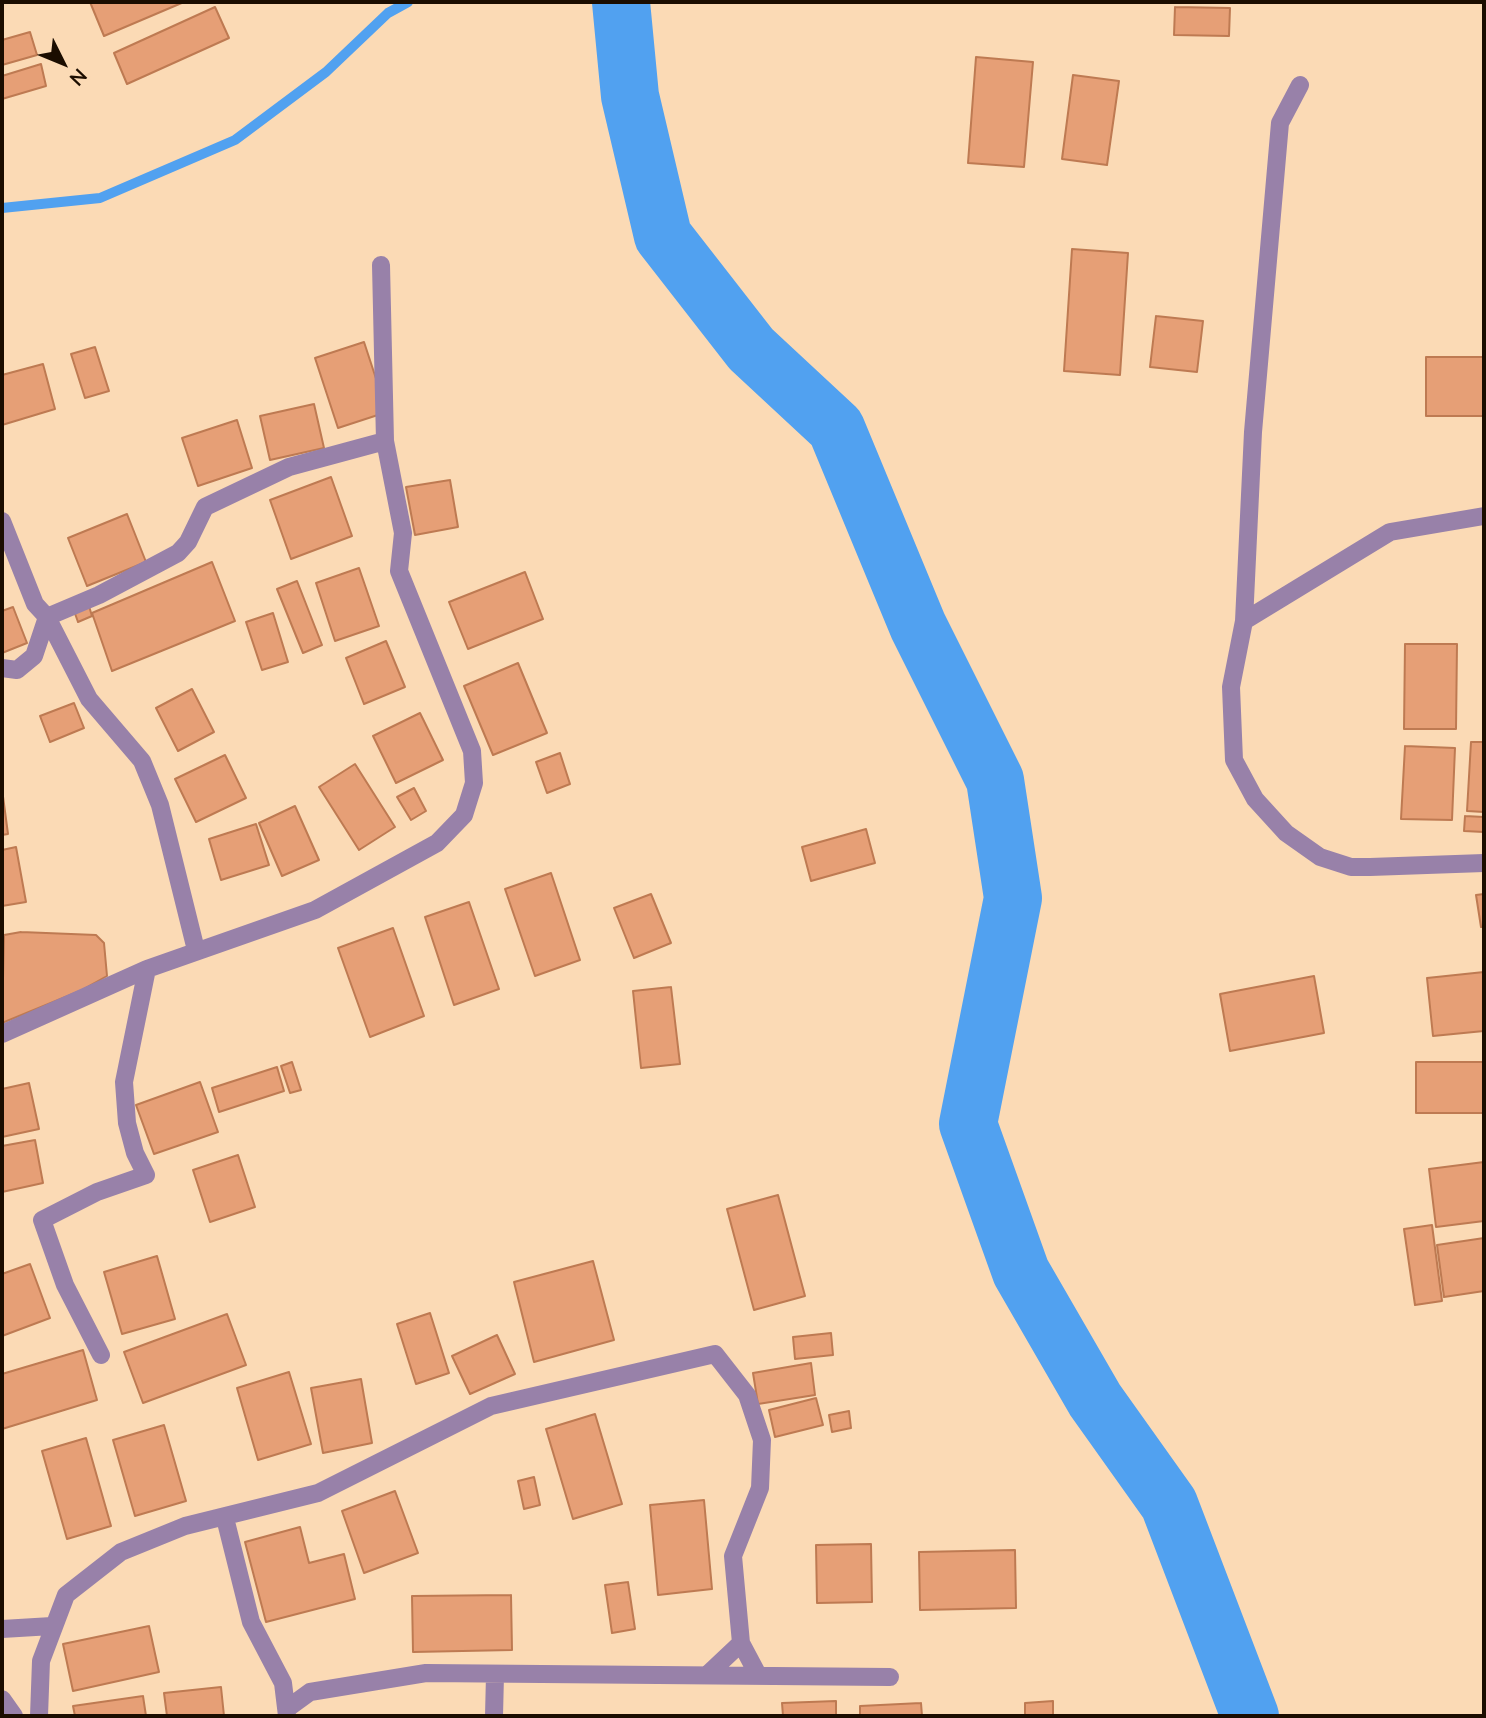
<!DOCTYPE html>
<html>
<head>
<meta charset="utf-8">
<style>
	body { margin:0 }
	#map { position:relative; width:1486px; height:1718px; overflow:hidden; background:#fbdab5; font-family:Lato,sans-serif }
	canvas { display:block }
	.frame { position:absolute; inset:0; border:4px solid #1b0d00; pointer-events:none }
	.north { position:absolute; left:28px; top:28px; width:70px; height:70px; -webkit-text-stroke:5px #fbdab5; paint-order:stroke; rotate:133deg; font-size:19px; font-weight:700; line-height:28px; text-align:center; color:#1b0d00 }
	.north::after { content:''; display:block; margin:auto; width:24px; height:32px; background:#1b0d00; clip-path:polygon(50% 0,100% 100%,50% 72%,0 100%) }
</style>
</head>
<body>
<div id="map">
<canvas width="1486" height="1718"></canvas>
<div class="frame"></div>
<div class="north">N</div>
</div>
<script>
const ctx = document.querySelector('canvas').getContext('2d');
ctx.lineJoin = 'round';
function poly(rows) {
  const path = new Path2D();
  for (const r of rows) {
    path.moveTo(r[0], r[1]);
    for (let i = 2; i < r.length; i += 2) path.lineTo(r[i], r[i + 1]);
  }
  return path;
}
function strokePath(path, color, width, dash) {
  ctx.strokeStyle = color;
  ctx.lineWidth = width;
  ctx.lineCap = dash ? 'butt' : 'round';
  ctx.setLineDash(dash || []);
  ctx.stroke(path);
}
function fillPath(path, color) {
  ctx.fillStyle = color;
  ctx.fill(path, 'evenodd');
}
const stream = poly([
	[2,208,100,198,235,140,326,72,388,13,408,2]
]);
const river = poly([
	[621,2,630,96,663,236,751,349,836,428,918,626,995,780,1013,898,968,1124,1021,1272,1095,1400,1169,1504,1250,1716]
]);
const building = poly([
	[90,2,184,2,104,36,90,2],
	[215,7,229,38,127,84,114,53,215,7],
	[1175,7,1230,8,1229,36,1174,35,1175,7],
	[30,32,37,55,2,65,2,40,30,32],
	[976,57,1033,62,1024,167,968,163,976,57],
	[41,64,46,86,2,99,2,76,41,64],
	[1073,75,1119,81,1107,165,1062,159,1073,75],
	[1072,249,1128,253,1120,375,1064,371,1072,249],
	[1156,316,1203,321,1197,372,1150,367,1156,316],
	[364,342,387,412,338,428,315,358,364,342],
	[95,347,109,391,85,398,71,354,95,347],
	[1426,357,1484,357,1484,416,1426,416,1426,357],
	[43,364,55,409,2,425,2,375,43,364],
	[314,404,324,448,270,460,260,416,314,404],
	[237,420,252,468,198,486,182,438,237,420],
	[331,477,352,536,291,559,270,500,331,477],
	[450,480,458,527,415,535,406,487,450,480],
	[127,514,146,562,87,586,68,538,127,514],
	[212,562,235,621,112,671,92,613,212,562],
	[359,568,379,626,335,641,316,583,359,568],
	[525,572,543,619,468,649,449,602,525,572],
	[297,581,322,645,303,653,277,589,297,581],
	[88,603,92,616,78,622,73,608,88,603],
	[13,607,27,643,2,653,2,611,13,607],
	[273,613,288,662,262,670,246,622,273,613],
	[386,641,405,687,364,704,346,658,386,641],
	[1405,644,1457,644,1456,729,1404,729,1405,644],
	[518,663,547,733,493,755,464,686,518,663],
	[192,689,214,732,178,751,156,708,192,689],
	[74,703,84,728,50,742,40,716,74,703],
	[420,713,443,760,396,783,373,736,420,713],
	[1471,742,1484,742,1484,812,1467,811,1471,742],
	[1405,746,1455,748,1452,820,1401,819,1405,746],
	[560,753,570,784,547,793,536,762,560,753],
	[225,755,246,798,196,822,175,779,225,755],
	[355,764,395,827,359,850,319,787,355,764],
	[414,788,426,811,411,820,397,797,414,788],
	[2,789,8,834,2,835,2,789],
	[295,806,319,860,282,876,259,823,295,806],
	[1465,816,1484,817,1484,832,1464,831,1465,816],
	[256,824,269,865,221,880,209,839,256,824],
	[866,829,875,863,811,881,802,847,866,829],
	[16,847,26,902,2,906,2,850,16,847],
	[551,873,580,960,535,976,505,889,551,873],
	[651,894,671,943,634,958,614,908,651,894],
	[1484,894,1484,927,1481,927,1476,895,1484,894],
	[469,902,499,989,454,1005,425,917,469,902],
	[393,928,424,1016,370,1037,338,948,393,928],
	[21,932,96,935,104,943,107,976,80,991,2,1023,4,935,21,932],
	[1484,972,1484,1031,1433,1036,1427,978,1484,972],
	[1314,976,1324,1033,1230,1051,1220,994,1314,976],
	[671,987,680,1064,641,1068,633,991,671,987],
	[292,1062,301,1090,290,1093,281,1066,292,1062],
	[1416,1062,1484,1062,1484,1113,1416,1113,1416,1062],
	[277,1067,284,1091,219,1112,212,1088,277,1067],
	[200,1082,218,1132,154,1154,136,1105,200,1082],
	[29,1083,39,1129,2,1137,2,1089,29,1083],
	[35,1140,43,1183,2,1192,2,1146,35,1140],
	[238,1155,255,1207,210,1222,193,1170,238,1155],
	[1484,1162,1484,1221,1436,1227,1429,1169,1484,1162],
	[778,1195,805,1296,754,1310,727,1209,778,1195],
	[1432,1225,1442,1301,1415,1305,1404,1229,1432,1225],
	[1484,1238,1484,1291,1444,1297,1437,1245,1484,1238],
	[157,1256,175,1319,122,1334,104,1272,157,1256],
	[593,1261,614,1340,534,1362,514,1282,593,1261],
	[30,1264,50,1318,2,1336,2,1274,30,1264],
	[430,1313,449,1373,416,1384,397,1324,430,1313],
	[227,1314,246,1365,143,1403,124,1352,227,1314],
	[831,1333,833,1355,795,1359,793,1337,831,1333],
	[497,1335,515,1374,470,1394,452,1356,497,1335],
	[83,1350,97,1400,2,1429,2,1374,83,1350],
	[811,1363,815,1395,758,1404,753,1373,811,1363],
	[289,1372,311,1444,258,1460,237,1388,289,1372],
	[361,1379,372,1443,323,1453,311,1388,361,1379],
	[816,1398,823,1425,775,1437,769,1410,816,1398],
	[849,1411,851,1428,832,1432,829,1415,849,1411],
	[595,1414,622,1504,573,1519,546,1429,595,1414],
	[164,1425,186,1501,135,1516,113,1440,164,1425],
	[86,1438,111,1526,67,1539,42,1451,86,1438],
	[534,1477,540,1505,524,1509,518,1481,534,1477],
	[395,1491,418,1553,364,1573,342,1511,395,1491],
	[704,1500,712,1589,658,1595,650,1505,704,1500],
	[300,1527,309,1563,344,1554,355,1599,266,1622,245,1542,300,1527],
	[871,1544,872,1602,817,1603,816,1545,871,1544],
	[1015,1550,1016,1608,920,1610,919,1552,1015,1550],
	[628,1582,635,1629,612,1633,605,1585,628,1582],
	[511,1595,512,1650,413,1652,412,1596,511,1595],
	[149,1626,159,1672,73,1691,63,1644,149,1626],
	[221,1687,224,1716,167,1716,164,1693,221,1687],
	[143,1696,146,1716,75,1716,73,1706,143,1696],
	[836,1701,836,1716,783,1716,782,1703,836,1701],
	[1053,1701,1053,1716,1025,1716,1025,1703,1053,1701],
	[921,1703,922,1716,860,1716,860,1706,921,1703]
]);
const minor = poly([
	[1300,85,1280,123,1253,432,1244,621,1231,687,1234,760,1255,799,1286,833,1320,857,1351,867,1370,867,1484,863],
	[2,521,35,604,47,617,89,699,142,761,160,805,196,950],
	[1244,621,1390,532,1484,516],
	[2,668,17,670,34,656,47,617,99,595,178,553,188,542,205,507,289,467,385,441],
	[2,1034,147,969,315,910,437,843,464,815,474,783,472,751,399,571,403,533,385,441,381,265],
	[101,1355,65,1285,42,1220,97,1192,146,1175,135,1153,127,1123,124,1082,147,969],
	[225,1518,251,1622,283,1683,287,1716],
	[2,1629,52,1626],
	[707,1675,741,1643],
	[2,1699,14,1716],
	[288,1708,310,1692,426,1673,890,1677],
	[39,1716,41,1661,66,1595,121,1552,185,1526,318,1493,491,1406,715,1354,747,1395,762,1440,760,1488,733,1556,741,1643,758,1675],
	[494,1716,495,1675]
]);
strokePath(stream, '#51a1f0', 10);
strokePath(river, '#51a1f0', 58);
fillPath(building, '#e69f76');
strokePath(building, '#be7a52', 2);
strokePath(minor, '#9881a9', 18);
</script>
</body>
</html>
